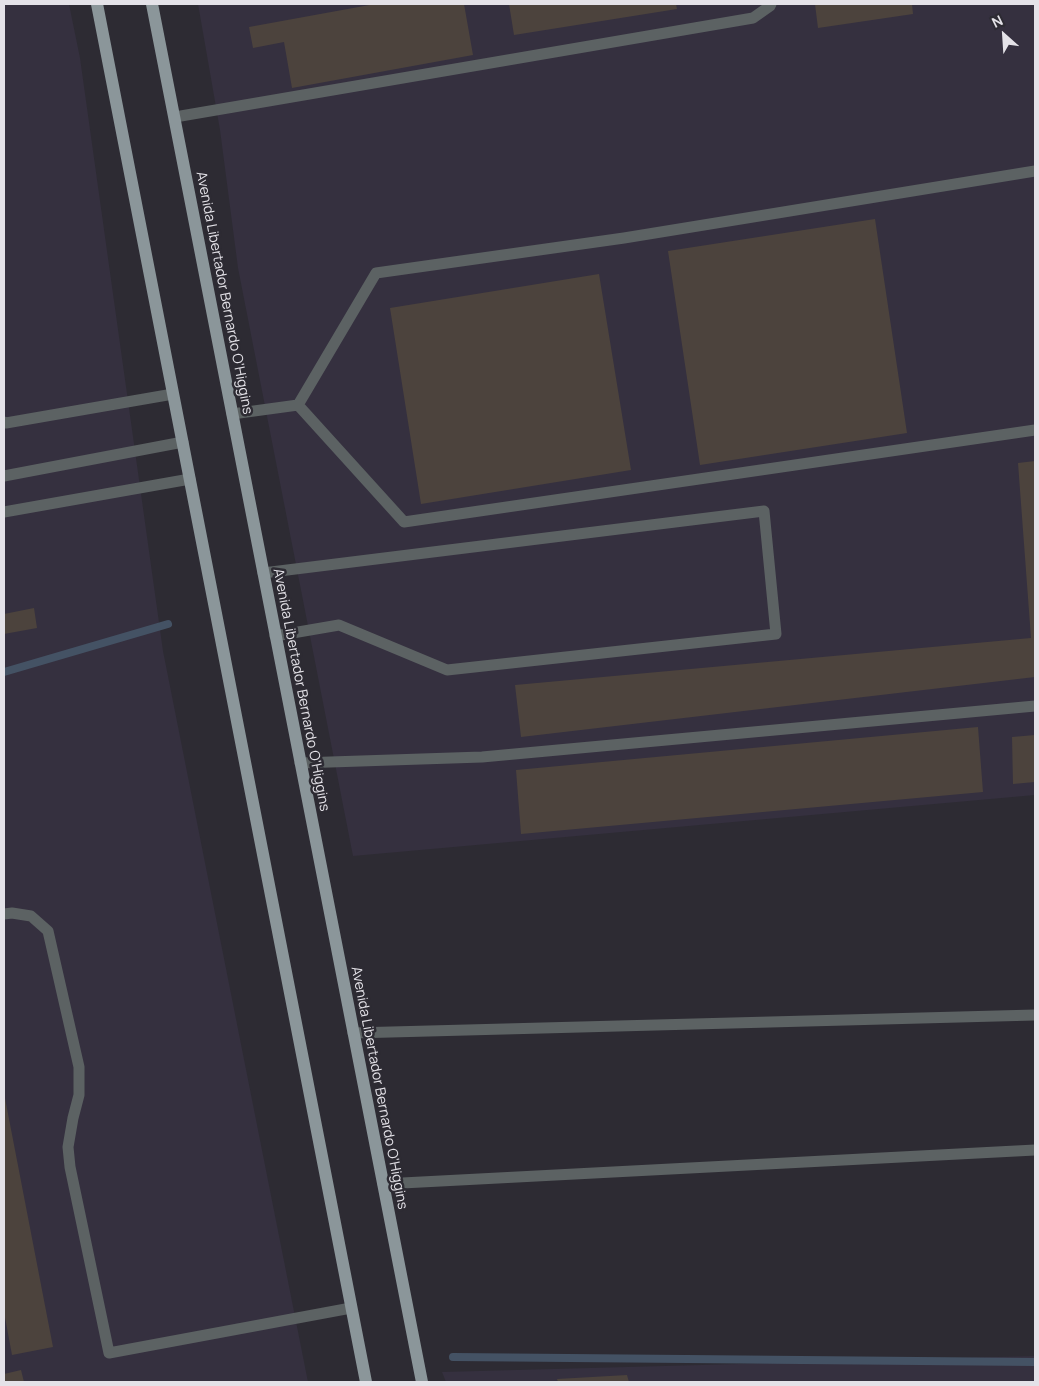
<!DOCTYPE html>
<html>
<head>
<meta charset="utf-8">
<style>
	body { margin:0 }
	#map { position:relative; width:1039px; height:1386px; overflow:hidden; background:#2d2b33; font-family:Manrope,sans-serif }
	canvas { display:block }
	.frame { position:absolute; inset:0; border:5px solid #e4e2e8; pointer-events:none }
	.north { position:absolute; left:979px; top:10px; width:50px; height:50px; -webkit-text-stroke:4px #2d2b33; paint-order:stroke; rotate:334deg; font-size:14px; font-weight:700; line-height:20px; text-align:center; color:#e4e2e8 }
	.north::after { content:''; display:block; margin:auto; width:18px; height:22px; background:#e4e2e8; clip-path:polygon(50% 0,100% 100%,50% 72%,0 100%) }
</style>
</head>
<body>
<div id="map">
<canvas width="1039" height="1386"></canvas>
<div class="frame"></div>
<div class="north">N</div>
</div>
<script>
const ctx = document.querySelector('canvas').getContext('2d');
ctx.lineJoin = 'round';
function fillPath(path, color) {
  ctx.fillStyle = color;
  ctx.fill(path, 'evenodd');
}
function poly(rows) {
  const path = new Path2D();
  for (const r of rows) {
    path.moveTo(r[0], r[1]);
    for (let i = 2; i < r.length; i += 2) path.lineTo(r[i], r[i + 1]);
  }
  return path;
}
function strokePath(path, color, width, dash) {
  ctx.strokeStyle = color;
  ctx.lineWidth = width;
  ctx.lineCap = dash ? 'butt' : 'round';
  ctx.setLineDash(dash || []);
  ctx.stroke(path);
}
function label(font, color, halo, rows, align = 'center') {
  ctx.font = font + ' Manrope,sans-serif';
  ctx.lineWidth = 5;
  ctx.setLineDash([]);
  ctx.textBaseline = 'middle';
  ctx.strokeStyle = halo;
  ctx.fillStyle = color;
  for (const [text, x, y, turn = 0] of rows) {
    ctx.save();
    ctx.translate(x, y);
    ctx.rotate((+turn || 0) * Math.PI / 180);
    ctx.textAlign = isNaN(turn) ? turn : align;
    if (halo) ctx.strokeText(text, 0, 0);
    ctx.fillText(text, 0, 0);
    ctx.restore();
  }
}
const built = poly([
	[4,4,69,4,80,58,163,651,308,1382,4,1382],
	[198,4,1035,4,1035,795,353,856,238,268,220,130],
	[1035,1356,1035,1382,446,1382,442,1372]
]);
const stream = poly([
	[4,672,168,624],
	[453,1357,1035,1362]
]);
const building = poly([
	[375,4,464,4,473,55,292,88,284,42,253,48,249,27],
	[509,4,676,4,677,9,514,35],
	[815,4,912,4,913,14,818,28],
	[875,219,907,433,700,465,668,251],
	[599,274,631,470,421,504,390,308],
	[1035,461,1035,677,521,737,515,685,1031,638,1018,463],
	[34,608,37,628,4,634,4,614],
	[978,727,983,792,521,834,516,770],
	[1035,735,1035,782,1013,784,1012,737],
	[4,1093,53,1347,12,1355,4,1312],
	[21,1370,24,1382,4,1382,4,1374],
	[627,1375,629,1382,558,1382,557,1379]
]);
const service = poly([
	[175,117,753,18,770,6,771,4],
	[1035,171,624,238,376,273,298,405,404,522,1035,430],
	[232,414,298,405],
	[4,422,6,423,173,394],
	[4,476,183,442],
	[4,512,190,479],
	[263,573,764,511,776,634,447,670,339,625,275,636],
	[300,763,482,757,1035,706],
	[4,914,12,913,31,916,48,931,79,1067,79,1095,73,1118,68,1147,70,1167,109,1353,351,1308],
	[353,1033,1035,1015],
	[383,1184,1035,1150]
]);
const primary = poly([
	[97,4,366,1382],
	[152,4,422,1382]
]);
const streetNames = [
	["Avenida Libertador Bernardo O'Higgins",224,293,79],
	["Avenida Libertador Bernardo O'Higgins",301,690,79],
	["Avenida Libertador Bernardo O'Higgins",379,1088,79]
];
fillPath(built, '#35303f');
strokePath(stream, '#445264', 8);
fillPath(building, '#4c433d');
strokePath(service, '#5c6263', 11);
strokePath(primary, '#8b969a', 12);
label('14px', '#e4e2e8', '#2d2b33', streetNames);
</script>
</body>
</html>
